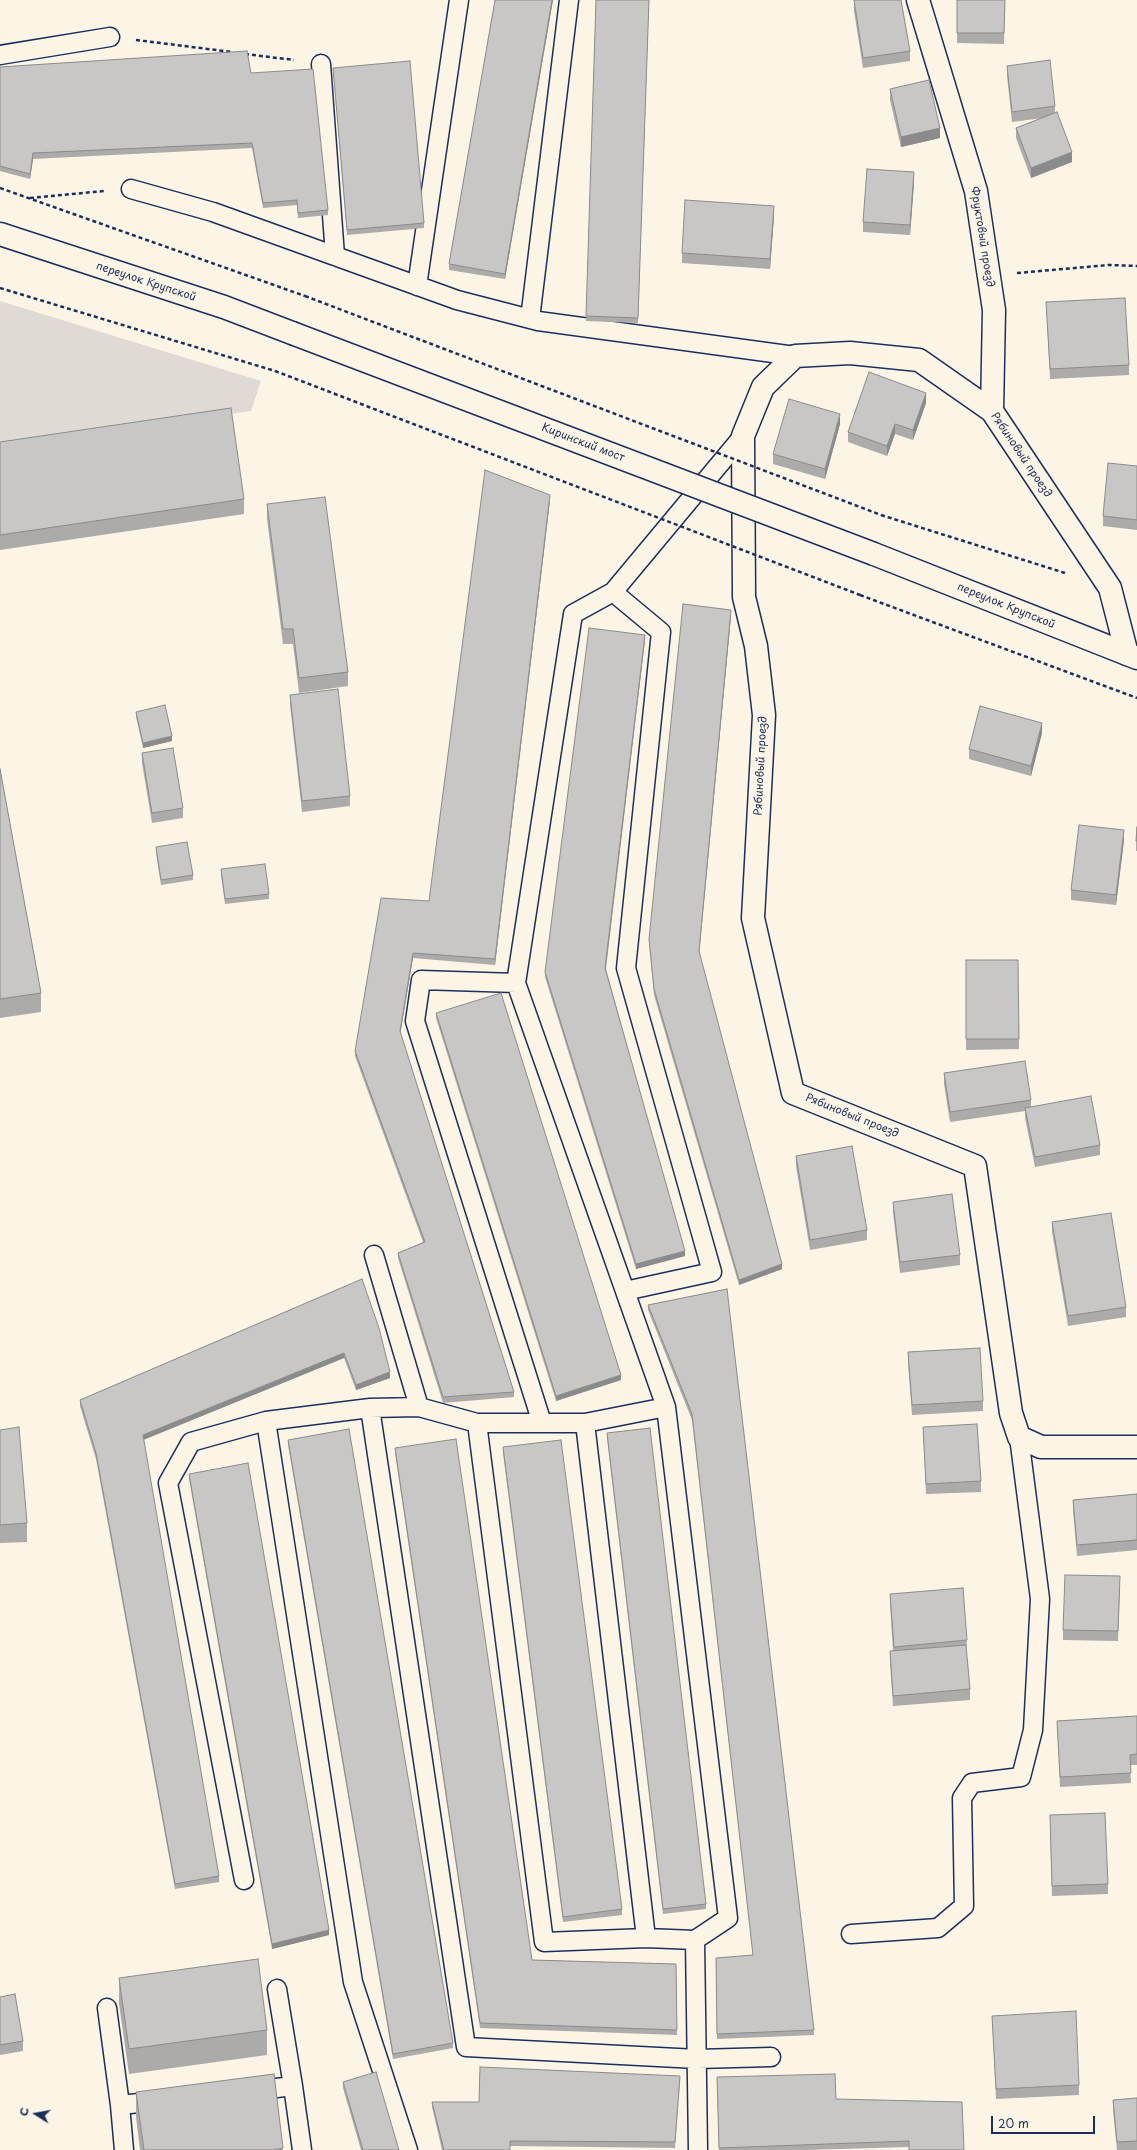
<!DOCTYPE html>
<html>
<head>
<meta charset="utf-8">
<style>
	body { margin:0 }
	#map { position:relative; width:1137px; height:2150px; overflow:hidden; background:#fcf5e5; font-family:"Playpen Sans",sans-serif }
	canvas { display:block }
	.north { position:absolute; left:16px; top:2094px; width:40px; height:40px; -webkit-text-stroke:3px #fcf5e5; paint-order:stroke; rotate:281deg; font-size:11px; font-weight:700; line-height:16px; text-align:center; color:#1b2f5e }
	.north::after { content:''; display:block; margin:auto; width:14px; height:18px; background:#1b2f5e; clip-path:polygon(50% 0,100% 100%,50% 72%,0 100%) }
	.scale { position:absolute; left:991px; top:2116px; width:104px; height:18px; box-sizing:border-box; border:2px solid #1b2f5e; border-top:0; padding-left:5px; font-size:12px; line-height:14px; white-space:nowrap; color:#1b2f5e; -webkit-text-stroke:3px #fcf5e5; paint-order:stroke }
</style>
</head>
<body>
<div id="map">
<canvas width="1137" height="2150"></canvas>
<div class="north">С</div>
<div class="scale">20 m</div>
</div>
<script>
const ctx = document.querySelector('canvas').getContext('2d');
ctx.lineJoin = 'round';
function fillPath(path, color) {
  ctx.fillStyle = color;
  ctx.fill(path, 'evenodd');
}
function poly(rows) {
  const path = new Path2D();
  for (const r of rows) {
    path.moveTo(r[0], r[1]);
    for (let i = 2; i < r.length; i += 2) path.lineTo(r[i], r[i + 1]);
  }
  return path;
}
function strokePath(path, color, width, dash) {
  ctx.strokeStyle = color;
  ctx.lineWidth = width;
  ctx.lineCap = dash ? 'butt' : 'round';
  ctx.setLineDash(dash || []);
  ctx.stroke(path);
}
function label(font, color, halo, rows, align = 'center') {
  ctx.font = font + ' "Playpen Sans",sans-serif';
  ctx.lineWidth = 3;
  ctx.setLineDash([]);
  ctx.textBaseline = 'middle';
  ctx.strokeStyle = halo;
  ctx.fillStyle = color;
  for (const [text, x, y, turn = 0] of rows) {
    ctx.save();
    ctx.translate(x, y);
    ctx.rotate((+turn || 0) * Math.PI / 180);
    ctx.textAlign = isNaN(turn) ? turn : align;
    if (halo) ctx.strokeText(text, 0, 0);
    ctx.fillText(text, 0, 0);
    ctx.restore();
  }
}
const green = poly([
	[0,301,261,381,251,411,0,448]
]);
const path = poly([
	[136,40,232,52],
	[245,54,294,60],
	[0,188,305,296],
	[30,198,104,191],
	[1017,273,1109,265,1137,266],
	[0,288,275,371],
	[881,515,1065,573],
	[860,595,1137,698]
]);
const service = poly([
	[0,55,110,37],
	[321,64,335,256],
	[131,189,213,212,457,300,538,321,795,356],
	[417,286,459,0],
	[530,319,569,0],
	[613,592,661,632,626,968,712,1272,625,1291],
	[516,983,421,980,415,1021,542,1423],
	[374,1255,419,1407],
	[370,1408,466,2047,697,2059,771,2057],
	[266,1421,353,1982,408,2150],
	[477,1423,544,1942,646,1938,695,1940],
	[585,1423,646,1938],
	[244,1880,168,1483,191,1442,266,1421,370,1408,419,1407,477,1423,585,1423,666,1407],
	[851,1934,938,1928,964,1906,962,1798,972,1783,1021,1777,1033,1730,1040,1599,1019,1437],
	[277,1989,293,2086],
	[107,2008,120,2105],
	[252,2091,293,2086,302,2150],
	[124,2150,120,2105,159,2101],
	[698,2150,695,1940,728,1918,666,1407,516,983,573,614,613,592,743,436]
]);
const minor = poly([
	[918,0,976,191,994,310,992,411],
	[1127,654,1110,588,992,411,919,360,850,353,795,356,763,387,743,436,744,597,756,646,764,715,753,918,793,1093,975,1166,1011,1413,1019,1437,1041,1447,1137,1447]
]);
const tertiary = poly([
	[0,234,224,307,292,333],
	[874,554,1137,658]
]);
const pathBridge = poly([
	[305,296,881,515],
	[275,371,860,595]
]);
const tertiaryBridge = poly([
	[292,333,874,554]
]);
const wall = poly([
	[495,0,553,0,505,279,449,270,449,264],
	[596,0,649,0,638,323,586,321],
	[854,0,910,51,910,61,863,68,854,11],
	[957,0,1005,0,1004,44,957,43],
	[1007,66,1055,106,1055,113,1072,162,1031,178,1016,138,1016,128,1043,118,1012,122,1007,76],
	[0,67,251,73,328,210,328,215,298,218,297,205,263,208,252,148,33,159,30,179,0,171],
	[333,68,424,223,424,228,347,235],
	[890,89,940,138,901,147,890,100],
	[914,183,910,235,863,232,863,222],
	[774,216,770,269,682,263,682,253],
	[1046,302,1129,365,1129,375,1050,379],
	[926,403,913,440,895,434,887,456,848,442,848,432],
	[840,424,825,479,773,464,773,454],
	[0,442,244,499,244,514,0,550],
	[1137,466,1137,530,1103,526,1103,516],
	[550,500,495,965,413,958,400,1033,514,1392,514,1397,443,1403,398,1258,398,1253,423,1242,355,1056,355,1051,429,901],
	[267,504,348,672,348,686,299,693,293,644,283,644,267,519],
	[731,616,699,953,782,1269,739,1285,654,995,649,944,649,939],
	[645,640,606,969,685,1256,636,1269,545,977,545,972],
	[290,695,350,796,350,806,302,812,290,705],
	[136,712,172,741,143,748,136,717],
	[1042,733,1031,776,969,759,969,749],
	[142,753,183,808,183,818,152,823,142,763],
	[0,769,41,993,41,1012,0,1018],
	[1137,827,1137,851,1136,851,1136,841],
	[1124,840,1116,905,1071,900,1071,890],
	[156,847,193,875,193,880,161,885,156,853],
	[221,869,269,894,269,899,225,904,221,875],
	[966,960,1018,960,1019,1049,966,1050],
	[436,1013,621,1380,556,1401,436,1018],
	[944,1073,1031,1100,1031,1107,1100,1145,1100,1155,1035,1167,1025,1118,1025,1111,950,1122,944,1084],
	[796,1156,867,1230,867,1240,810,1250,796,1166],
	[893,1202,960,1255,960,1265,900,1273,893,1212],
	[1052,1222,1126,1307,1126,1317,1068,1326,1052,1232],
	[362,1279,390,1378,356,1390,344,1358,143,1440,219,1876,219,1882,175,1889,96,1459,80,1406,80,1400],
	[727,1289,814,2030,814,2035,717,2039,716,1958,753,1955,692,1420,648,1310,648,1305],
	[908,1352,983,1401,983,1411,912,1415,908,1362],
	[923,1427,981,1481,981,1492,926,1494],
	[0,1430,27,1523,27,1542,0,1543],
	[607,1433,706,1904,706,1909,663,1914,607,1438],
	[288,1440,453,2043,453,2048,393,2059,288,1445],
	[503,1447,622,1909,622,1915,563,1922,503,1453],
	[395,1448,532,1960,676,1964,677,2035,480,2028,395,1453],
	[189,1474,329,1935,272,1949,189,1479],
	[1137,1494,1137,1550,1077,1556,1073,1510,1073,1500],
	[1120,1586,1118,1641,1063,1640,1063,1630],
	[890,1594,967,1640,966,1650,970,1689,970,1700,893,1706,890,1661,890,1651,893,1651,890,1604],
	[1137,1716,1137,1765,1130,1765,1131,1783,1060,1787,1057,1721],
	[1050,1825,1108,1884,1108,1894,1052,1896],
	[119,1978,267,2030,267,2055,129,2074,119,2004],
	[0,1997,23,2041,23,2051,0,2055],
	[992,2016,1079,2085,1079,2095,996,2099],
	[274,2074,283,2150,140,2150,136,2117,136,2092],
	[717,2077,836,2099,964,2150,909,2147,806,2150,719,2150],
	[680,2081,675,2148,510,2146,510,2150,442,2150,432,2107,432,2102,479,2102],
	[343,2082,399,2150,361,2150,343,2088],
	[1137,2098,1137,2150,1117,2150,1113,2110,1113,2100]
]);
const shadedWall = poly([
	[552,0,553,0,505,279,505,274],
	[940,128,940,138,901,147,901,137],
	[1072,152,1072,162,1031,178,1031,168],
	[33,153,33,159,30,179,30,174],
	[914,172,914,183,910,235,910,225],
	[774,206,774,216,770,269,770,259],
	[926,393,926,403,913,440,913,430],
	[840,414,840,424,825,479,825,469],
	[895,424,895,434,887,456,887,446],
	[550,495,550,500,495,965,495,959],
	[731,610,731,616,699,956,699,951],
	[645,635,645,640,605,973,605,968],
	[1042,723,1042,733,1031,776,1031,766],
	[172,736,172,741,143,748,143,743],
	[1124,830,1124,840,1116,905,1116,895],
	[413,953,413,958,400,1036,400,1031],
	[685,1251,685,1256,636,1269,636,1264],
	[782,1264,782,1269,739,1285,739,1280],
	[344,1353,344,1358,143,1440,143,1435],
	[390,1372,390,1378,356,1390,356,1385],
	[621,1375,621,1380,556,1401,556,1396],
	[329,1930,329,1935,272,1949,272,1944]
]);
const building = poly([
	[495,0,552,0,505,274,449,264,495,0],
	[596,0,649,0,638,318,586,316,596,0],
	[854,0,901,0,910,51,863,58,854,0],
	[957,0,1005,0,1004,33,957,33,957,0],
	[247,51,251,73,313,69,328,210,298,213,297,200,263,203,252,143,33,153,30,174,0,166,0,67,247,51],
	[1050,60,1055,106,1012,112,1007,66,1050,60],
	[410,61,424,223,347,230,333,68,410,61],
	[929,80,940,128,901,137,890,89,929,80],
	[1057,112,1072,152,1031,168,1016,128,1057,112],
	[867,169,914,172,910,225,863,222,867,169],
	[685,200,774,206,770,259,682,253,685,200],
	[1125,298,1129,365,1050,369,1046,302,1125,298],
	[869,372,926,393,913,430,895,424,887,446,848,432,869,372],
	[789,399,840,414,825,469,773,454,789,399],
	[231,408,244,499,0,535,0,442,231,408],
	[1108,463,1137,466,1137,520,1103,516,1108,463],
	[485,470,550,495,495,959,413,953,400,1031,514,1392,443,1397,398,1253,425,1242,355,1051,381,898,429,901,485,470],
	[325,497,348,672,299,678,293,629,283,629,267,504,325,497],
	[683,604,731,610,699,951,782,1264,739,1280,654,989,649,939,683,604],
	[589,628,645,635,605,968,685,1251,636,1264,545,972,589,628],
	[338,689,350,796,302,801,290,695,338,689],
	[165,705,172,736,143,743,136,712,165,705],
	[980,706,1042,723,1031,766,969,749,980,706],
	[173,748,183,808,152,813,142,753,173,748],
	[0,769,41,993,0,999,0,769],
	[1079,825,1124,830,1116,895,1071,890,1079,825],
	[1137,827,1137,841,1136,841,1137,827],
	[187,842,193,875,161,880,156,847,187,842],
	[265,864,269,894,225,899,221,869,265,864],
	[966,960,1018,960,1019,1039,966,1039,966,960],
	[501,993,621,1375,556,1396,436,1013,501,993],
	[1025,1061,1031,1100,950,1112,944,1073,1025,1061],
	[1091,1096,1100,1145,1035,1157,1025,1108,1091,1096],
	[852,1146,867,1230,810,1240,796,1156,852,1146],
	[952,1194,960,1255,900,1262,893,1202,952,1194],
	[1111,1213,1126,1307,1068,1316,1052,1222,1111,1213],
	[362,1279,379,1328,390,1372,356,1385,344,1353,143,1435,219,1876,175,1884,96,1453,80,1400,362,1279],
	[727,1289,814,2030,717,2034,716,1958,753,1955,692,1414,648,1305,727,1289],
	[980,1348,983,1401,912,1405,908,1352,980,1348],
	[977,1424,981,1481,926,1484,923,1427,977,1424],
	[19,1427,27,1523,0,1525,0,1430,19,1427],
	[650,1428,706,1904,663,1909,607,1433,650,1428],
	[349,1429,453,2043,393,2054,288,1440,349,1429],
	[456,1439,532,1960,676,1964,677,2030,480,2023,395,1448,456,1439],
	[561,1440,622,1909,563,1917,503,1447,561,1440],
	[248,1463,329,1930,272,1944,189,1474,248,1463],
	[1137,1494,1137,1540,1077,1545,1073,1500,1137,1494],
	[1065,1575,1120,1576,1118,1631,1063,1630,1065,1575],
	[963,1588,967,1640,894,1647,890,1594,963,1588],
	[966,1645,970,1689,893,1696,890,1651,966,1645],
	[1137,1716,1137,1754,1130,1755,1131,1773,1060,1777,1057,1721,1137,1716],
	[1105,1813,1108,1884,1052,1886,1050,1815,1105,1813],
	[258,1959,267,2030,129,2049,119,1978,258,1959],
	[15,1994,23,2041,0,2045,0,1997,15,1994],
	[1076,2011,1079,2085,996,2089,992,2016,1076,2011],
	[480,2067,680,2076,675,2142,510,2141,510,2150,444,2150,432,2102,479,2102,480,2067],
	[376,2072,399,2150,363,2150,343,2082,376,2072],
	[274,2074,283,2148,272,2150,144,2150,136,2092,274,2074],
	[835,2074,836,2099,962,2102,964,2150,909,2150,909,2141,719,2148,717,2077,835,2074],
	[1137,2098,1137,2141,1117,2142,1113,2100,1137,2098]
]);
const streetNames = [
	["Фруктовый проезд",982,237,81],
	["переулок Крупской",146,282,18],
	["Киринский мост",583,443,21],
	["Рябиновый проезд",1021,455,56],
	["переулок Крупской",1006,606,22],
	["Рябиновый проезд",761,766,-87],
	["Рябиновый проезд",852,1116,22]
];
fillPath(green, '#dfdbd4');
strokePath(service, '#1b2f5e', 21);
strokePath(minor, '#1b2f5e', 25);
strokePath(tertiary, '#1b2f5e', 25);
strokePath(path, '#1b2f5e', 2.5, [4, 3]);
strokePath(service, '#fcf5e5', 18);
strokePath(minor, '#fcf5e5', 22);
strokePath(tertiary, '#fcf5e5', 22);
strokePath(tertiaryBridge, '#1b2f5e', 25, []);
strokePath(pathBridge, '#1b2f5e', 2.5, [4, 3]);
strokePath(tertiaryBridge, '#fcf5e5', 22);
fillPath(wall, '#acabaa');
fillPath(shadedWall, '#8c8b8b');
fillPath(building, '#c8c7c6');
strokePath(building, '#8c8b8b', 1);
label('11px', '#1b2f5e', '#fcf5e5', streetNames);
</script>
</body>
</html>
